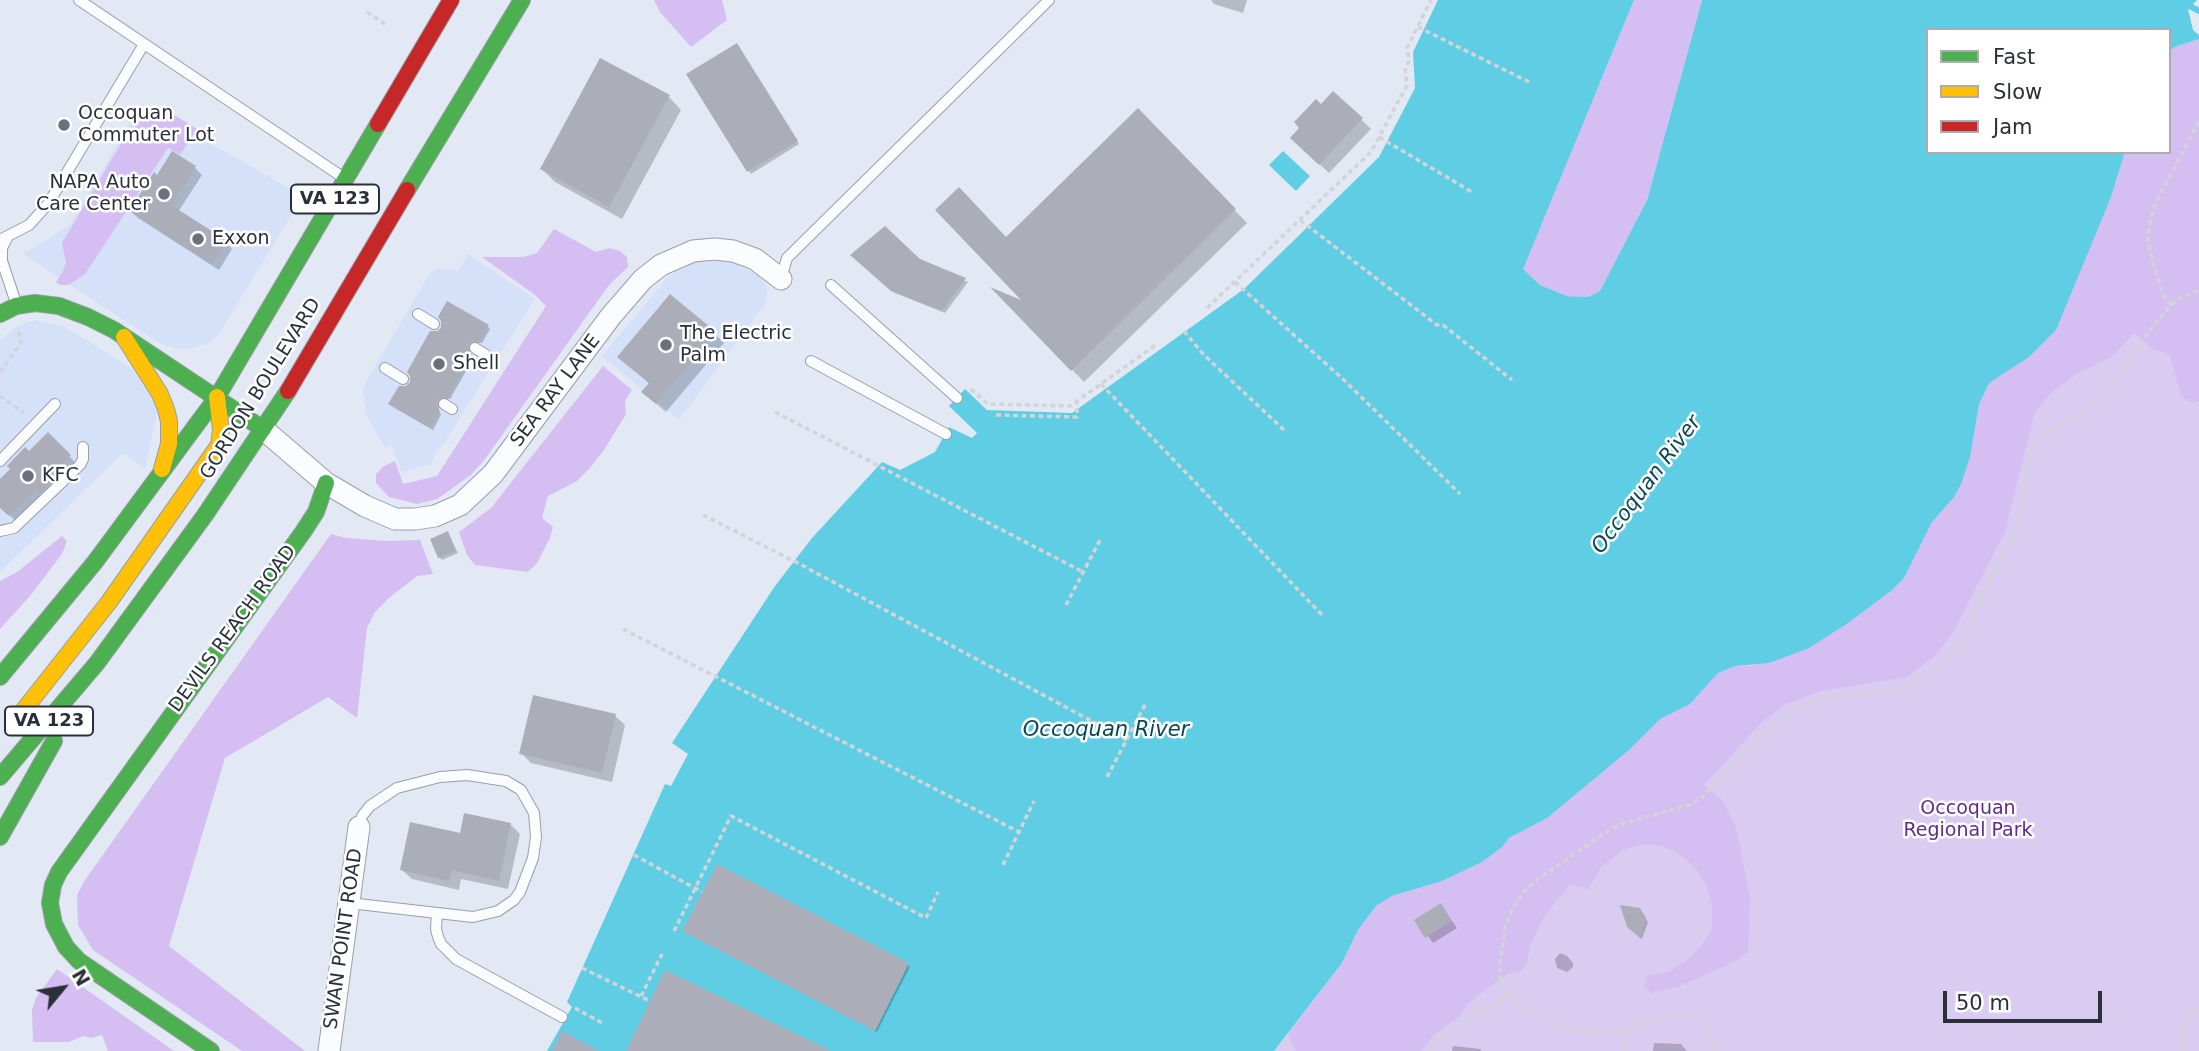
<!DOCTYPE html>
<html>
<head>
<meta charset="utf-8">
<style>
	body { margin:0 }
	#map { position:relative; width:2199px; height:1051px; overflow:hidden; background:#e3e9f4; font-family:"DejaVu Sans",sans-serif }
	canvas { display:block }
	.legend { position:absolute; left:1926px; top:28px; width:245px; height:126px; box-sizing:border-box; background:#fff; border:2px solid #aaacb0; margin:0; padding:9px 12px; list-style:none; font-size:21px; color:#2a2f39 }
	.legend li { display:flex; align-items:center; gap:14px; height:35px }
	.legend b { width:35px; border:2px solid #aaacb0 }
	.north { position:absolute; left:28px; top:953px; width:70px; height:70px; -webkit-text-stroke:5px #fff; paint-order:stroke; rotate:60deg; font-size:19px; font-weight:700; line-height:28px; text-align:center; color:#2a2f39 }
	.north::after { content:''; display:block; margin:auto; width:24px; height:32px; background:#2a2f39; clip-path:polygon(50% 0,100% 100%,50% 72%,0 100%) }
	.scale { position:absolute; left:1943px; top:991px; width:159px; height:32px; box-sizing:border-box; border:4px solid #2a2f39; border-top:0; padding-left:9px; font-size:21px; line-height:24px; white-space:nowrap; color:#2a2f39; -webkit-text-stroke:5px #fff; paint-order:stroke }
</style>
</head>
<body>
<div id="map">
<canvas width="2199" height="1051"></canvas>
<ul class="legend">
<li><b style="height:9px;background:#4caf50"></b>Fast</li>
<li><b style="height:9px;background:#ffc107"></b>Slow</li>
<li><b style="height:9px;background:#c62828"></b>Jam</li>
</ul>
<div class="north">N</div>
<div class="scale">50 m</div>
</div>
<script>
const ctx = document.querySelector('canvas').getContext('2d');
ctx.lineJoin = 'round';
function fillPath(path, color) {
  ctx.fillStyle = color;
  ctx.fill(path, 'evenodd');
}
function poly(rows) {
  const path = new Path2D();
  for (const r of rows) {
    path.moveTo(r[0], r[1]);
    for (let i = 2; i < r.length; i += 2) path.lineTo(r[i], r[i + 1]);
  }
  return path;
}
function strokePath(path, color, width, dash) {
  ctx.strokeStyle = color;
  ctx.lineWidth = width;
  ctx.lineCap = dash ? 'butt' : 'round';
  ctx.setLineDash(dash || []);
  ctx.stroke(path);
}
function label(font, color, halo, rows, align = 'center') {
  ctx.font = font + ' "DejaVu Sans",sans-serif';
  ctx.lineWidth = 5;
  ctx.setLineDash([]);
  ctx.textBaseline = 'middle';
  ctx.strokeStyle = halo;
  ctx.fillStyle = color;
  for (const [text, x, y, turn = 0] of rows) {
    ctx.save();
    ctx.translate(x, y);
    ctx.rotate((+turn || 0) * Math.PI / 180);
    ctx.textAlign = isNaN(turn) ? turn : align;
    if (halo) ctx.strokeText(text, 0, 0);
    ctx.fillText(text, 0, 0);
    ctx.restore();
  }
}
const built = poly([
	[141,104,303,196,219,334,210,342,191,349,176,349,159,343,23,254,69,226],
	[468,254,535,299,444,443,436,453,431,464,401,472,392,445,385,448,367,416,363,393,365,383,429,275,437,269,459,270],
	[725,258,758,275,767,287,767,301,679,420,602,356,668,277,697,260],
	[35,320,65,327,131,368,158,407,145,469,123,453,0,572,0,340,19,325]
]);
const green = poly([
	[2199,39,2199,1051,1274,1051,1342,963,2111,197,2125,152,2169,152,2169,51]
]);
const forest = poly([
	[654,0,722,0,727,20,691,47,660,12],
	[1634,0,1702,0,1647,200,1600,291,1588,297,1567,296,1540,285,1522,269],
	[2199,39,2199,401,2193,403,2181,396,2170,355,2151,348,2134,333,2113,356,2077,374,2052,392,2035,412,2005,532,1953,632,1936,655,1907,677,1821,691,1784,705,1762,722,1704,785,1723,801,1737,830,1750,898,1748,952,1734,962,1680,986,1652,993,1644,986,1647,976,1670,971,1686,961,1701,946,1712,929,1712,905,1707,887,1698,871,1682,856,1663,846,1641,844,1622,851,1602,866,1588,889,1570,884,1544,917,1530,946,1527,963,1521,971,1507,974,1468,1003,1460,1016,1435,1034,1420,1051,1296,1051,1288,1034,1342,963,1358,930,1376,906,1392,896,1442,881,1502,847,1509,838,1547,818,1629,750,1660,719,1690,704,1718,673,1735,666,1753,666,1848,623,1891,591,1904,578,1932,522,1954,497,1970,457,1979,404,1989,383,2029,357,2111,197,2125,152,2169,152,2169,51,2175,47],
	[163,108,197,129,180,155,168,148,85,274,69,285,60,285,56,282,62,273,66,263,62,243,125,137,147,115,156,109],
	[554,229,596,252,610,248,620,251,627,257,628,267,609,285,485,459,471,475,437,499,417,504,389,497,376,483,376,474,384,466,395,461,403,484,437,476,546,306,535,295,482,257,523,257,537,253],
	[603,366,632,390,625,401,626,414,604,450,589,469,577,481,548,496,542,518,553,527,550,538,537,563,528,572,475,565,467,555,459,532,491,508],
	[331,534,346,538,388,541,420,540,433,574,417,576,389,598,375,612,367,628,357,718,328,697,225,758,169,946,305,1051,242,1051,93,950,78,925,77,895,85,880],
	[62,536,67,541,62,554,30,596,0,629,0,581,17,572],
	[57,969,174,1051,108,1051,102,1035,91,1038,83,1036,69,1042,33,1042,32,1010,36,998]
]);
const water = poly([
	[1438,0,1634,0,1523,269,1540,285,1567,296,1588,297,1600,291,1647,200,1702,0,2197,0,2188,9,2193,30,2199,35,2199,39,2175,47,2169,51,2169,30,1928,30,1928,152,2125,152,2111,197,2056,330,2029,357,1989,383,1979,404,1970,457,1961,484,1954,497,1932,522,1904,578,1891,591,1848,623,1809,648,1769,663,1735,666,1718,673,1690,704,1660,719,1629,750,1547,818,1509,838,1502,847,1482,862,1442,881,1392,896,1376,906,1358,930,1342,963,1274,1051,547,1051,572,1007,567,1002,665,784,671,786,688,754,672,743,775,586,812,538,882,462,900,470,935,452,949,427,972,438,977,433,949,406,965,389,987,410,1072,413,1244,289,1379,157,1415,88,1413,52],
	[1283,151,1310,176,1296,191,1269,165]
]);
const shadow = poly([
	[1211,0,1247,0,1243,13,1214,4],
	[739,48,799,144,751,174,689,75],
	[1334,93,1371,129,1329,173,1292,138],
	[669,97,681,110,622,219,555,182,542,169],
	[1138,111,1247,223,1084,382,997,292,1028,305,1007,239],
	[195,168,202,175,178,212,225,242,232,249,219,270,138,218,131,211,158,177],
	[853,255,919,261,968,282,945,313,895,293],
	[488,327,490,329,482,343,475,343,470,347,470,355,473,359,450,399,444,399,439,403,439,411,441,415,433,430,393,407,407,388],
	[715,334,724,343,666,412,653,401,650,384,629,366],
	[48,435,79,466,63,488,49,502,46,499,19,525,0,505,0,481],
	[448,533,458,553,442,560,439,557],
	[615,716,625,725,612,782,531,763,521,753],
	[511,825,520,834,508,889,461,879,459,890,412,879,402,870,461,835],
	[1441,905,1457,928,1433,943,1417,920],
	[1642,913,1648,922,1642,939,1628,926],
	[687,933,908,965,910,967,877,1032],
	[1560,953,1567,956,1573,963,1573,967,1567,972,1557,968,1555,959],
	[1654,1043,1681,1044,1687,1051,1653,1051],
	[1453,1046,1480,1049,1482,1051,1452,1051]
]);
const stream = poly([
	[2179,0,2199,11]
]);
const building = poly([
	[737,43,798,141,747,172,686,74],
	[600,58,670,95,609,207,540,169],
	[1333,91,1363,118,1319,165,1290,138,1299,128,1294,122,1316,99,1321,104],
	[1138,108,1236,209,1071,371,990,287,1021,300,935,210,959,187,1006,237],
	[172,151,196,166,171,205,226,240,211,264,129,211,154,172,157,175],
	[885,226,920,259,966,278,942,311,891,291,850,255],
	[670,294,716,332,656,404,641,392,649,383,617,357],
	[447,301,489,325,479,341,472,341,468,344,468,351,472,355,448,397,441,397,437,400,437,407,440,411,430,428,388,404,399,386,406,386,410,382,410,376,407,372,430,331,437,331,441,328,441,321,438,317],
	[48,432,71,455,52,474,55,477,48,485,39,494,35,490,9,516,0,508,0,479,10,469,7,466,25,447,29,451],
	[448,531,456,551,438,558,430,539],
	[533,695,616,714,602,773,519,754],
	[464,813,511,823,499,881,452,870,449,881,400,870,410,822,460,833],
	[717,864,909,963,875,1031,682,931],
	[1441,903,1452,921,1425,938,1414,920],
	[1620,905,1640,908,1646,918,1640,938,1627,927],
	[665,970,832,1051,626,1051],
	[562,1031,599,1051,552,1051]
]);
const path = poly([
	[367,12,385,24],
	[1418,27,1529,82],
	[1379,137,1472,192],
	[1300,220,1437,325,1443,325,1512,380],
	[1235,282,1344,380,1460,494],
	[2171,305,2163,295,2152,259,2148,238,2150,222,2156,202,2199,121],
	[1207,308,1371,152,1407,85,1405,68,1409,61,1407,48,1431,0],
	[1184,331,1203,354,1284,430],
	[0,372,21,343,21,338,18,332],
	[1101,384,1324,617],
	[971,389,988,404,1070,406,1157,344],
	[0,396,24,413],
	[775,412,1083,572],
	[996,415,1077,417,1077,402],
	[703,515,794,561,1127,740],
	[1066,605,1100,540],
	[623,629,1019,832],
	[1107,777,1146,703],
	[634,855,702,892],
	[1003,865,1034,801],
	[674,931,731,816,926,918,938,892],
	[582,968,650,1001],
	[641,996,662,954],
	[575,1008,604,1024],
	[1624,1029,1625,1051],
	[1430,1051,1443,1032,1475,1017,1509,995],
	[1716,1051,1704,1026,1693,1018,1682,1015,1670,1015,1606,1034,1583,1031,1558,1024,1523,1009,1504,989,1500,979,1500,964,1505,928,1512,909,1524,892,1534,882,1602,835,1621,824,1689,805,1704,796,1757,738,1798,706,1839,694,1872,693,1901,689,1917,681,1945,661,1964,638,1977,604,2017,531,2022,513,2029,456,2034,441,2040,435,2084,415,2105,393,2151,329,2171,305,2178,299,2199,290],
	[2182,1051,2184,1030,2190,1018,2199,1008]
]);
const lane = poly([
	[79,0,341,176],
	[8,236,2,248,2,261,16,303],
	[0,240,29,225,48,204,144,44],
	[781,278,787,258,1049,0],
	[831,285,957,398],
	[418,314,434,324],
	[475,348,486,355],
	[811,361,946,434],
	[385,368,403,379],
	[444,404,452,409],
	[0,461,55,404],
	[0,531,14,528,80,465,83,459,83,447],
	[349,903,473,917,498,911,514,900,520,892,533,858,536,837,534,813,521,790,506,781,467,775,440,777,397,788,370,806,362,816,359,827],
	[437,913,436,929,438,937,441,944,456,959,562,1017]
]);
const street = poly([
	[263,429,326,483,365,506,395,519,415,519,435,516,460,505,493,474,611,316,643,279,661,265,693,251,715,249,733,251,755,259,781,279],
	[329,1051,359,827]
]);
const fast = poly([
	[407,190,522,0],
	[0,314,16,306,35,303,59,306,88,317,114,330,263,429],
	[0,677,95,562,217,397,378,124],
	[0,777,97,663,205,515,288,391],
	[0,837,54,741],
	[211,1051,79,961,66,947,54,924,50,903,53,885,59,872,303,532,316,512,326,483]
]);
const slow = poly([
	[124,337,160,394,166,409,169,421,169,444,162,469],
	[23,711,109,602,219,445,221,430,217,397]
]);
const jam = poly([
	[378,124,451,0],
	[288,391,407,190]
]);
const markers = [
	[64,125,7,"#6b707a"],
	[164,194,7,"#6b707a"],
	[198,239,7,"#6b707a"],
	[666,345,7,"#6b707a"],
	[439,364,7,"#6b707a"],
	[28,476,7,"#6b707a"]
];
const shields = [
	[335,199,88],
	[49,721,88]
];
const shieldNames = [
	["VA 123",335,199],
	["VA 123",49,721]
];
const poiNames = [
	["Occoquan",78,114],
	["Commuter Lot",78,136],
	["NAPA Auto",150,183,"right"],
	["Care Center",150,205,"right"],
	["Exxon",212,239],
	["The Electric",680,334],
	["Palm",680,356],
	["Shell",453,364],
	["KFC",42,476]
];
const streetNames = [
	["GORDON BOULEVARD",261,389,-58],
	["SEA RAY LANE",556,391,-53],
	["DEVILS REACH ROAD",233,629,-54],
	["SWAN POINT ROAD",344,939,-82]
];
const parkNames = [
	["Occoquan",1968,809],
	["Regional Park",1968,831]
];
const waterNames = [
	["Occoquan River",1647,485,-53],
	["Occoquan River",1106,731]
];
fillPath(built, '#d4e1f8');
fillPath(green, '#daccf0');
fillPath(forest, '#d5bef1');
fillPath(water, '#5fcee4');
fillPath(shadow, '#0003');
strokePath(stream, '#5fcee4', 6);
fillPath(building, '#abaeb8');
strokePath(lane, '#999ea8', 12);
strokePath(street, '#999ea8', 23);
strokePath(fast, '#999ea8', 18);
strokePath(slow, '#999ea8', 18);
strokePath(jam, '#999ea8', 18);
strokePath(path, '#d2d4d7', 3.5, [5, 3.5]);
strokePath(lane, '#fbfcfd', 10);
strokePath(street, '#fbfcfd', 21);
strokePath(fast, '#4caf50', 16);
strokePath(slow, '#ffc107', 16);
strokePath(jam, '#c62828', 16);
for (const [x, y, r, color] of markers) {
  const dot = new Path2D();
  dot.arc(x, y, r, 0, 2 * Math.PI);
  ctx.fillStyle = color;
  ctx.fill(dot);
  strokePath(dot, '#fff', 2.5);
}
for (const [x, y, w] of shields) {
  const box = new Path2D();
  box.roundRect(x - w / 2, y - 14.5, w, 29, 5);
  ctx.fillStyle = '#fff';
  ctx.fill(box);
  strokePath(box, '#2a2f39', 2);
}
label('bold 18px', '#2a2f39', null, shieldNames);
label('19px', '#2a2f39', '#fff', poiNames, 'left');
label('19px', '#2a2f39', '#fff', streetNames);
label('19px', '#632988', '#fff', parkNames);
label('italic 21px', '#094955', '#fff', waterNames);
</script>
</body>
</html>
